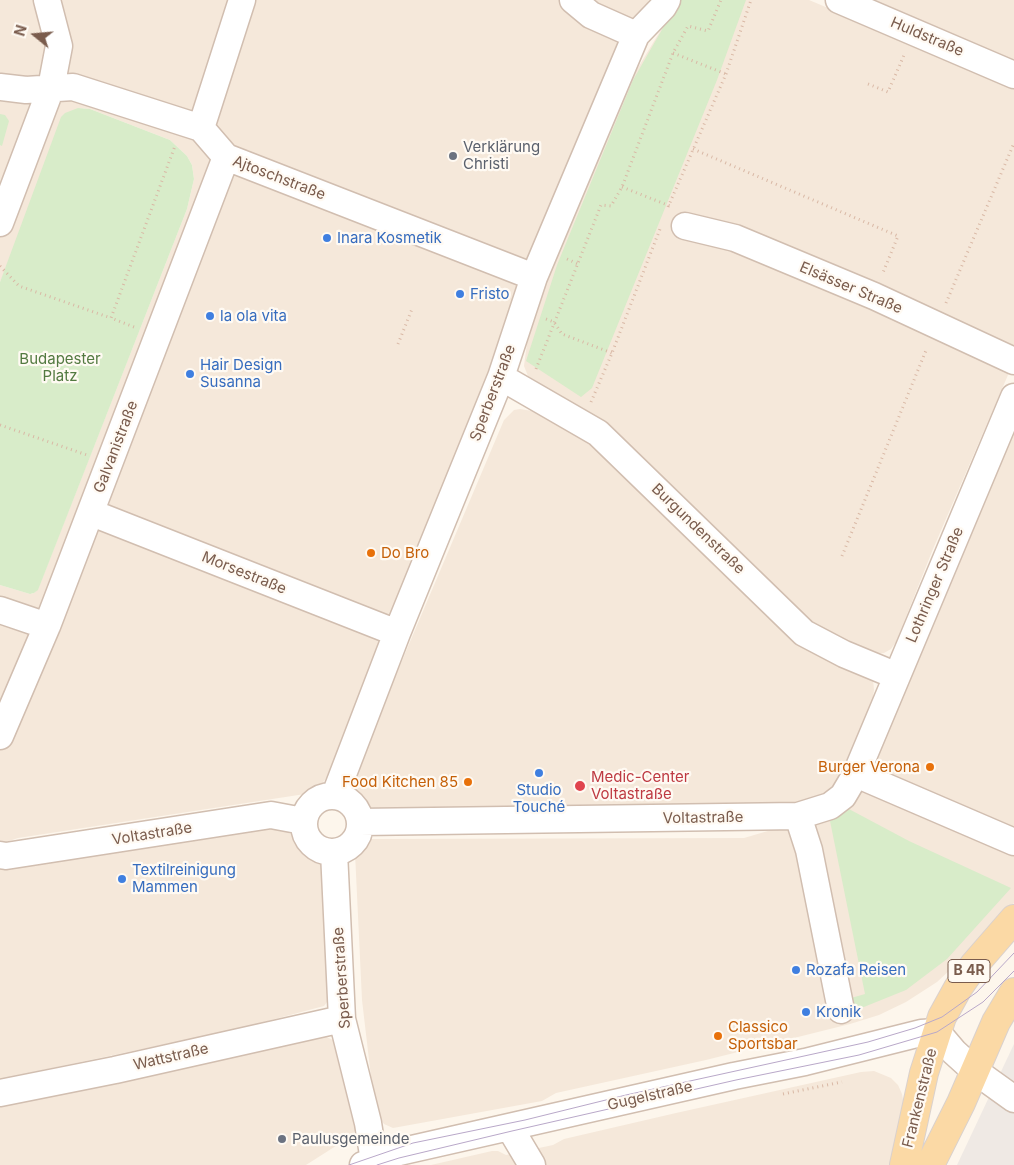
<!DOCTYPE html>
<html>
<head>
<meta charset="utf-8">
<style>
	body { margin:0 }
	#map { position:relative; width:1014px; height:1165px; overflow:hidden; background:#fdf6ec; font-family:Inter,sans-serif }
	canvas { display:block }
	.north { position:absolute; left:10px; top:10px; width:50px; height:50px; -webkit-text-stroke:4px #fffaf3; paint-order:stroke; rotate:287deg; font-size:14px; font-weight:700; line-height:20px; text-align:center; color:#7a5c4d }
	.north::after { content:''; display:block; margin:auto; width:18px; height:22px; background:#7a5c4d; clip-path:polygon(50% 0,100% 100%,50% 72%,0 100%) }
</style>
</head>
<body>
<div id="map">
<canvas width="1014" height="1165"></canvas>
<div class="north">N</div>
</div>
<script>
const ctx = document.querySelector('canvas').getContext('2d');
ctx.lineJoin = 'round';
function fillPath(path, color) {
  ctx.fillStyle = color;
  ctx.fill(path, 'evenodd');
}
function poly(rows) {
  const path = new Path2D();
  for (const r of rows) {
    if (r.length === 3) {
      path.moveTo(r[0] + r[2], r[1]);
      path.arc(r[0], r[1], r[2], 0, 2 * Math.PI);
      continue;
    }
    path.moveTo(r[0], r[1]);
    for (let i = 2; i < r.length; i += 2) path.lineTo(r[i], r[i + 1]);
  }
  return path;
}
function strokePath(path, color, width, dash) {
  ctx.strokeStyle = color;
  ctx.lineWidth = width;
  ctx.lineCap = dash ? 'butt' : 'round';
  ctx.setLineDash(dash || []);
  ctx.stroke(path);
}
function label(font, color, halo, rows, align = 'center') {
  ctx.font = font + ' Inter,sans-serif';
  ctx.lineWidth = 4.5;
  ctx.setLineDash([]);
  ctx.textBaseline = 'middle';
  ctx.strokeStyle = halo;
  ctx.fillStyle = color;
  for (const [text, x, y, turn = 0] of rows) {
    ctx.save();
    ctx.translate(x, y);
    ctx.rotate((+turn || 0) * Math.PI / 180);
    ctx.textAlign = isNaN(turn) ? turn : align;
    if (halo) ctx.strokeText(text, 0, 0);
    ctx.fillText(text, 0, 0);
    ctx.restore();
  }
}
const residential = poly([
	[0,0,649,0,613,69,378,648,330,770,325,780,321,784,305,794,18,838,0,844,0,585,30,594,34,593,38,589,187,209,194,179,192,165,187,156,170,140,90,109,78,108,0,282],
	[679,0,809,0,1014,86,1014,361,933,549,896,642,891,649,884,653,876,654,868,652,805,621,578,407,528,376,524,366,528,336,542,290,578,200,636,71],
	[863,0,1014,0,1014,63],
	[520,409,532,411,586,440,633,484,766,616,792,637,873,679,874,690,872,704,844,769,839,780,817,804,372,809,364,805,358,795,355,781,362,755,504,420,514,410],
	[1014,422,1014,903,963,958,937,982,906,1002,879,1015,850,1024,706,1060,556,1093,542,1101,393,1128,384,1124,375,1111,362,1000,355,853,361,843,371,839,744,838,778,828,832,815],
	[272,827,279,828,293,835,315,854,322,865,328,1001,324,1006,237,1029,0,1079,0,864],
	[322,1035,333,1040,357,1122,355,1131,350,1137,306,1165,0,1165,0,1107,299,1039],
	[874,1071,891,1078,898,1085,902,1094,904,1105,890,1165,431,1165,492,1151,498,1151,506,1155,553,1145,564,1139,676,1113,861,1072]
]);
const industrial = poly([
	[1014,1044,1014,1165,957,1165]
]);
const green = poly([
	[679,0,746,0,717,80,592,388,581,397,526,361,557,265,633,80],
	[78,108,90,109,170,140,187,156,192,165,194,179,187,209,38,590,34,593,30,594,0,585,0,282,61,117,65,113],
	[0,114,5,115,9,121,2,146,0,145],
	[847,808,909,841,1011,888,947,959,906,990,854,1011,851,998,865,994,830,821]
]);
const path = poly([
	[673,53,726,74],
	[868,84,888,92,905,53],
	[693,149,898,236,882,275],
	[622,187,670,206],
	[668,207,726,74,751,0],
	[567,259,578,264],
	[0,266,19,286,111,318],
	[946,303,1014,143],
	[546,319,554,322,562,334,612,353],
	[134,327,111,318,175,146],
	[398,344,412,309],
	[536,369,601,205,611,206,622,187,673,53,688,26,708,31,721,0],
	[591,402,612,353,660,229],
	[0,425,87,455],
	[842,556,927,348],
	[783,1094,842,1082]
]);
const minor = poly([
	[573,0,591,15,636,35],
	[839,0,1014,75],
	[0,87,26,90,73,87,201,128,226,157,534,277],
	[201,128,242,0],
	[0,223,51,88,59,46,47,0],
	[685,226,735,238,874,296,1014,361],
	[501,377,598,433,804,633,844,654,897,676],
	[92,513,397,633],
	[0,610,47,626],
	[0,736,47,626,226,157],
	[856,774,1014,397],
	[335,795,397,633,501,377,534,277,636,35,663,7,667,0],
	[332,824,28],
	[798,816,809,850,841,1010],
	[360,822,798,816,830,806,843,796,856,774,1014,842],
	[334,852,342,1019,368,1123,374,1161],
	[0,855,6,856,271,815,303,821],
	[0,1093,115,1070,342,1019],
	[510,1128,532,1165],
	[363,1165,399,1152,734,1076,805,1062,921,1033,937,1032,954,1052,975,1071,1014,1099]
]);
const primary = poly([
	[904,1165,924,1073,942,1017,958,988,974,965,1014,919],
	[930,1165,961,1103,996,1022,1014,992]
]);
const tram = poly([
	[349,1165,413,1143,525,1120,626,1095,868,1042,915,1028,942,1017,977,992,1014,953],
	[377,1165,399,1158,512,1131,736,1080,859,1055,937,1032,983,1002,1014,971]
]);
const markers = [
	[453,156,5,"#6b7280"],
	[327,238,5,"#3f7fe0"],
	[460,294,5,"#3f7fe0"],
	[210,316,5,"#3f7fe0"],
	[190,374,5,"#3f7fe0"],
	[371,553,5,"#e8710a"],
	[930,767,5,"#e8710a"],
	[539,773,5,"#3f7fe0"],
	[468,782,5,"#e8710a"],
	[580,786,6,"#e0444e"],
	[122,879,5,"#3f7fe0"],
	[796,970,5,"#3f7fe0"],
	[806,1012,5,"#3f7fe0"],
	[718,1036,5,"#e8710a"],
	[282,1139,5,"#6b7280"]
];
const shields = [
	[969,971,42]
];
const shieldNames = [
	["B 4R",969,971]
];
const streetNames = [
	["Huldstraße",927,37,23],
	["Ajtoschstraße",279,178,21],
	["Elsässer Straße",851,288,23],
	["Sperberstraße",493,393,-69],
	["Galvanistraße",116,447,-69],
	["Burgundenstraße",698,529,44],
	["Morsestraße",244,573,22],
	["Lothringer Straße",935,585,-67],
	["Voltastraße",703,818,-1],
	["Voltastraße",152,834,-9],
	["Sperberstraße",342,978,-94],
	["Wattstraße",171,1057,-13],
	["Gugelstraße",650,1096,-13],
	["Frankenstraße",920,1098,-76]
];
const worshipNames = [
	["Verklärung",463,147],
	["Christi",463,164],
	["Paulusgemeinde",292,1139]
];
const shopNames = [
	["Inara Kosmetik",337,238],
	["Fristo",470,294],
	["la ola vita",220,316],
	["Hair Design",200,365],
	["Susanna",200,382],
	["Studio",539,790,"center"],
	["Touché",539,807,"center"],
	["Textilreinigung",132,870],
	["Mammen",132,887],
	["Rozafa Reisen",806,970],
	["Kronik",816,1012]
];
const parkNames = [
	["Budapester",60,359],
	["Platz",60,376]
];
const foodNames = [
	["Do Bro",381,553],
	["Burger Verona",920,767,"right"],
	["Food Kitchen 85",458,782,"right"],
	["Classico",728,1027],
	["Sportsbar",728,1044]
];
const healthNames = [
	["Medic-Center",591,777],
	["Voltastraße",591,794]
];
fillPath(residential, '#f5e8da');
fillPath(industrial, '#efe9e4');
fillPath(green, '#d8ecc9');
strokePath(minor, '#d1beb0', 29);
strokePath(primary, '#dad1cd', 30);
strokePath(path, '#d9b8a5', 3, [1, 4]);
strokePath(minor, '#fff', 26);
strokePath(primary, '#fbd9a5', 28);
strokePath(tram, '#b9a8c9', 1);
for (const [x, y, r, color] of markers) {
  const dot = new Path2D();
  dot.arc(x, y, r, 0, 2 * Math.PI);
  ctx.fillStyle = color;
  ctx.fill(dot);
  strokePath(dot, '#fffaf3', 2);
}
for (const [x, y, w] of shields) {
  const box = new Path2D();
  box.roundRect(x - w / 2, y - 11.5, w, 23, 4);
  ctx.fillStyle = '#fffaf3';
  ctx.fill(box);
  strokePath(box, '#7a5c4d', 1);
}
label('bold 14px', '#7a5c4d', null, shieldNames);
label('15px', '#7a5c4d', '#fffaf3', streetNames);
label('15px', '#5b616d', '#fffaf3', worshipNames, 'left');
label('15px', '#366cbe', '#fffaf3', shopNames, 'left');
label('15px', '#537a41', '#fffaf3', parkNames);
label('15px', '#c56008', '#fffaf3', foodNames, 'left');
label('15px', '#be3a42', '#fffaf3', healthNames, 'left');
</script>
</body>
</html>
